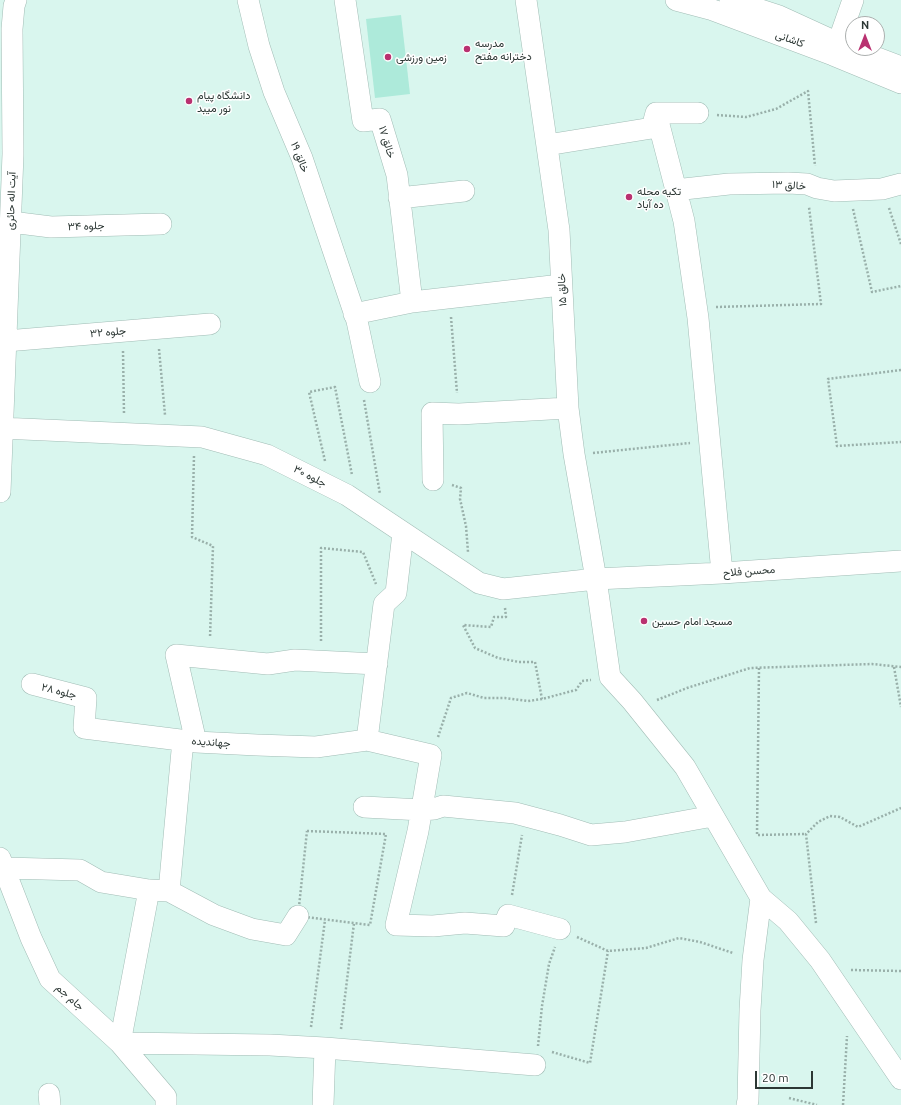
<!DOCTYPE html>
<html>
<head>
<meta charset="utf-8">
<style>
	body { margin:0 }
	#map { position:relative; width:901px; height:1105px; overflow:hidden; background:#d9f6ee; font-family:Ubuntu,sans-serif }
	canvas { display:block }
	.north { position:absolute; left:845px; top:16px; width:40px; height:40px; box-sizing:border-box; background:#fff; border:1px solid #abafae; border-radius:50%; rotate:0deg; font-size:11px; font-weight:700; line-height:16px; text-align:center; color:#2c3734 }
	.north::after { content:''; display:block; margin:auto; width:14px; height:18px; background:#b93170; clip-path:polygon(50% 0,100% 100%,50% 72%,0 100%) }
	.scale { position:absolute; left:755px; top:1071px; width:58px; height:18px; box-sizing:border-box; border:2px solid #2c3734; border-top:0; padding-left:5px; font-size:12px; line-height:14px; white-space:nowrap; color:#2c3734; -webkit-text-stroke:3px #fff; paint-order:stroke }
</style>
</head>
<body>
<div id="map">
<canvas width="901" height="1105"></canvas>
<div class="north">N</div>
<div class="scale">20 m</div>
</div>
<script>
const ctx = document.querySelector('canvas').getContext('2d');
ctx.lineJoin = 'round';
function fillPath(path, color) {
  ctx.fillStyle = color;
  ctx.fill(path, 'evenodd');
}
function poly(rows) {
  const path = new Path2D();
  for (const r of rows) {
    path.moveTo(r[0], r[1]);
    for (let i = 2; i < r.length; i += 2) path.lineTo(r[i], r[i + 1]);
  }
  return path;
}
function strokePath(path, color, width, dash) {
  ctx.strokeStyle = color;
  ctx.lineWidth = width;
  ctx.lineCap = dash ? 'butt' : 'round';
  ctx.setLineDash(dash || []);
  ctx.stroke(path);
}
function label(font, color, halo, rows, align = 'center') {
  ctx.font = font + ' Ubuntu,Vazirmatn,sans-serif';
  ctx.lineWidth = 3;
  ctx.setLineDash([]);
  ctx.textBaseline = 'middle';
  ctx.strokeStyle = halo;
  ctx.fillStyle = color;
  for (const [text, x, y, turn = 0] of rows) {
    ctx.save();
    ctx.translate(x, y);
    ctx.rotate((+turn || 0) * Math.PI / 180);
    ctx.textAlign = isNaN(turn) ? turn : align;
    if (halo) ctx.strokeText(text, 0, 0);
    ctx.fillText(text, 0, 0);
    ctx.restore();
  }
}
const green = poly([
	[401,15,410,94,375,98,366,19]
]);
const path = poly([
	[717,115,746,117,776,109,808,91,815,166],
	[889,208,901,244],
	[853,209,872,292,901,286],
	[716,307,821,304,809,207],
	[451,317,457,393],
	[159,349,165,415],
	[123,351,124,414],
	[901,370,828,379,837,446,901,442],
	[364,400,380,494],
	[593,453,690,443],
	[194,456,192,537,213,546,210,638],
	[325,461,309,392,335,387,352,475],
	[452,485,461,488,460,499,466,526,468,552],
	[505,608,506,617,494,617,491,627,463,625,475,648,498,658,519,662,535,662,542,699],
	[321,641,321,548,363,552,376,584],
	[894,667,901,707],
	[759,668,757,835,806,834],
	[657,700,687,688,750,668,872,664,901,667],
	[438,737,451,698,467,693,484,698,505,698,528,701,542,699,576,690,582,681,591,680],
	[307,831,386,834,370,925,298,916,307,831],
	[512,895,522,835],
	[816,923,806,834,818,822,830,816,840,817,858,827,901,808],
	[577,937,608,951,646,948,679,938,700,942,733,953],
	[851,970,901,971],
	[311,1027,325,920],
	[341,1029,354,923],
	[538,1046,542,1006,549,964,555,947],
	[552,1052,590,1063,608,951],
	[789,1098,817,1105],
	[843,1105,847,1036]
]);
const minor = poly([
	[248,0,259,46,274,92,302,158,357,321,370,382],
	[345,0,363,121,380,119,397,175,412,302],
	[526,0,559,230,568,408,574,454,596,579,610,677,632,701,685,767,761,898,788,921,820,960,901,1079],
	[676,0,710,9,833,55,901,83],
	[730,0,779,16,838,43,901,67],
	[834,54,853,0],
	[656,113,684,221,698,318,722,573],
	[547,145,652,128,656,113,698,113],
	[675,190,729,184,788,183,807,184,817,188,834,191,882,189,901,184],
	[399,198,464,191],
	[11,222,51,227,161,224],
	[354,314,412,302,561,285],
	[6,341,210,324],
	[0,428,202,437,267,455,347,495,479,583,503,589,596,579,722,573,901,561],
	[433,480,432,413,459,414,568,408],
	[0,492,13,154,12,29,14,6,16,0],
	[32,684,86,698,84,728,196,742,257,745,316,747,367,740,384,604,396,593,403,533],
	[367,740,431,755,418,831,396,925,433,926,465,923,504,926,508,915,560,929],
	[196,742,176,655,268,664,295,660,377,664],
	[364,807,422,810,434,809,443,806,515,813,560,825,591,835,625,832,713,816],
	[0,858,31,938,50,979,120,1043,166,1097,166,1105],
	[5,868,80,870,101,882,149,890,169,891,183,740],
	[149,890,120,1043,270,1045,325,1048,323,1105],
	[169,891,214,915,252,929,286,935,298,916],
	[325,1048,535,1065],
	[49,1094,50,1105],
	[747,1105,748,1100,750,1010,753,960,761,898]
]);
const markers = [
	[467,49,4,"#b93170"],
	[388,57,4,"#b93170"],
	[189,101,4,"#b93170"],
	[629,197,4,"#b93170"],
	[644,621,4,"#b93170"]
];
const streetNames = [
	["کاشانی",790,39,20],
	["خالق ۱۷",387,142,73],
	["خالق ۱۹",300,157,69],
	["خالق ۱۳",789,185,3],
	["آیت اله حائری",11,201,-88],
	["جلوه ۳۴",86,226,-2],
	["خالق ۱۵",562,290,-93],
	["جلوه ۳۲",108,332,-5],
	["جلوه ۳۰",310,476,27],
	["محسن فلاح",749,571,-4],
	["جلوه ۲۸",59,691,14],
	["جهاندیده",211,742,4],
	["جام جم",70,997,42]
];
const poiNames = [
	["مدرسه",475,43],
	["دخترانه مفتح",475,56],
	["زمین ورزشی",396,57],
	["دانشگاه پیام",197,95],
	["نور میبد",197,108],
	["تکیه محله",637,191],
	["ده آباد",637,204],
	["مسجد امام حسین",652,621]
];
fillPath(green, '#adeada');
strokePath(minor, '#a1bcb5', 22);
strokePath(path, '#99b0aa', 2.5, [2, 2]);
strokePath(minor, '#fff', 21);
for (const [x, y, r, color] of markers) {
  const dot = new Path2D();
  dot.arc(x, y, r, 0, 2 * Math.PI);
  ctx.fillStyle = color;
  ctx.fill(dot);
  strokePath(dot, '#fff', 1.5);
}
label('11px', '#2c3734', '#fff', streetNames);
label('11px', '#2c3734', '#fff', poiNames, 'left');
</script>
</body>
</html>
